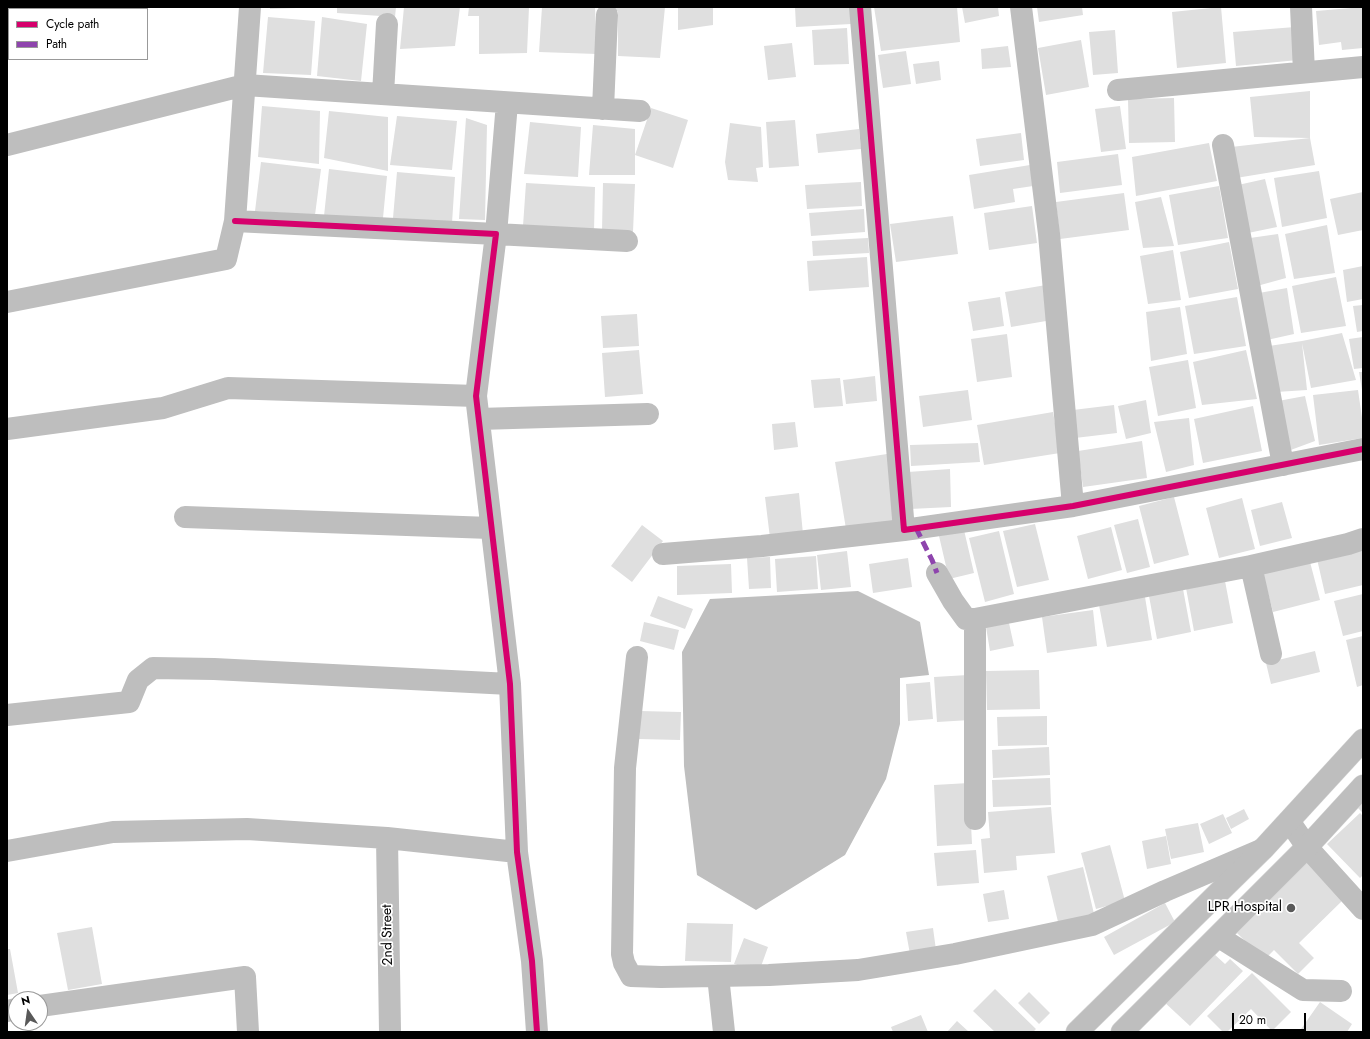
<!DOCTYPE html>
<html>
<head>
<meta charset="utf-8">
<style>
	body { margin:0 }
	#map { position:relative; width:1370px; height:1039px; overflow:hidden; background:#fff; font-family:Jost,sans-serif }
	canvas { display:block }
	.frame { position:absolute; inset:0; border:8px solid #000; pointer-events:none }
	.legend { position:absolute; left:8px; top:8px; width:140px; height:52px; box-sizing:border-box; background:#fff; border:1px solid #999; margin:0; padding:5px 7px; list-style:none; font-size:12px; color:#000 }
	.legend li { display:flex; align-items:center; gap:8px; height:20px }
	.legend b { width:20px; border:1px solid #999 }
	.north { position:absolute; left:8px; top:991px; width:40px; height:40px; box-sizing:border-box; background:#fff; border:1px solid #999; border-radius:50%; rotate:347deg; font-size:11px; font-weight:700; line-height:16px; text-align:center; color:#000 }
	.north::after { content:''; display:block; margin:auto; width:14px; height:18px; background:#595959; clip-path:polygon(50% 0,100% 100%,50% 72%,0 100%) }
	.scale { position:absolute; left:1232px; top:1013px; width:74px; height:18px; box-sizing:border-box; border:2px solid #000; border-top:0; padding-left:5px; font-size:12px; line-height:14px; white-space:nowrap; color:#000; -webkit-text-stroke:3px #fff; paint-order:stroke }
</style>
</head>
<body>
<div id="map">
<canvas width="1370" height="1039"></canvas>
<div class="frame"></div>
<ul class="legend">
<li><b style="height:5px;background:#d6006c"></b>Cycle path</li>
<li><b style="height:5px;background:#8e44ad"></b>Path</li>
</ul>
<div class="north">N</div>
<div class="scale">20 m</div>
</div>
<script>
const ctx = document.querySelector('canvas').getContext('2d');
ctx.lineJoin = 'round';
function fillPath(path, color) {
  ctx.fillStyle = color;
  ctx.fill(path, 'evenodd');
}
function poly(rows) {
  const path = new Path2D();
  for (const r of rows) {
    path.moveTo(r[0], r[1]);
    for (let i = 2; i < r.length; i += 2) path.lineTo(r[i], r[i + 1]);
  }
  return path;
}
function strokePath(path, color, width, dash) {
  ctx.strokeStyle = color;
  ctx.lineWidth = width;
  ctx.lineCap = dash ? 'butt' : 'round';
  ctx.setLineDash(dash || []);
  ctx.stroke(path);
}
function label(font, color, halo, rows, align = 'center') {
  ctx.font = font + ' Jost,sans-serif';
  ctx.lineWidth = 3.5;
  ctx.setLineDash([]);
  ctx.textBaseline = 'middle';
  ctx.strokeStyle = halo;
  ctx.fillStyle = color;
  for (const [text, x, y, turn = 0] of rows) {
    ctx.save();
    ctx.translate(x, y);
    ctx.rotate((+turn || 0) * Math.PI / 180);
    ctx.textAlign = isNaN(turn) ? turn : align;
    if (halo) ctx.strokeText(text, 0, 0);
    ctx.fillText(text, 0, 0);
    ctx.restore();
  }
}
const water = poly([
	[858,591,920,622,929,675,900,678,900,724,886,779,845,855,756,910,697,875,684,766,682,652,710,599]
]);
const building = poly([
	[270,7,297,7,297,8,270,9],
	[337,7,396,7,395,17,337,13],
	[404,7,460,7,455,46,400,49],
	[469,7,529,7,527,53,479,54,479,16,468,16],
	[542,7,595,7,597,54,539,52],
	[609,7,665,7,660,58,618,56,618,11,609,10],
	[678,7,713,7,713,25,678,30],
	[795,7,851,7,851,24,796,27],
	[874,7,957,7,960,42,881,51],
	[962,7,998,7,999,16,965,23],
	[1037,7,1082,7,1083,15,1039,22],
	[1221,7,1226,63,1177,68,1172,12],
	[1363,7,1363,48,1342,50,1341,42,1319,45,1316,11],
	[268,17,315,21,311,75,263,73],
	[322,17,367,24,361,81,317,76],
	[1295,27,1298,60,1236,66,1233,32],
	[847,28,849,64,814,65,812,30],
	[1115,30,1118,73,1093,75,1089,32],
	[1081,40,1089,87,1046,95,1038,48],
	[792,43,796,77,768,80,764,46],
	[1008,46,1011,67,982,69,981,49],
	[906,51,911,84,883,88,878,55],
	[939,61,941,80,916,84,913,64],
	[1310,91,1310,138,1315,165,1236,178,1231,147,1310,138,1254,137,1250,97],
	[1174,98,1175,142,1129,143,1128,99],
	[262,106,320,111,319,164,258,157],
	[1120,106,1126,149,1101,152,1095,109],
	[651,108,688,120,673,168,635,155],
	[329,111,388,117,388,171,324,158],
	[397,116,457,121,452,170,390,165],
	[466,118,487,125,485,220,459,219],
	[795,120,799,166,769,168,766,122],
	[530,122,581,127,578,177,524,174],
	[730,123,761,127,763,167,756,168,758,182,728,180,725,162],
	[593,125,635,129,635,175,589,175],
	[859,129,861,149,818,153,816,134],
	[1021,133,1024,160,980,166,976,139],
	[1209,143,1217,181,1136,196,1132,157],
	[1118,154,1122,185,1060,193,1057,162],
	[261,162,321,169,315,215,255,211],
	[1030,165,1033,186,1013,189,1015,202,974,209,969,175],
	[329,169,387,176,383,218,324,216],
	[1319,171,1327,218,1282,227,1274,178],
	[397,172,455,177,452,223,393,218],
	[1265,179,1277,227,1248,233,1238,185],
	[861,182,862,206,807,209,805,185],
	[526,183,595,187,594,231,523,226],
	[603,183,635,184,633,232,602,231],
	[1219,186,1228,238,1178,245,1169,195],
	[1363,192,1363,230,1338,235,1330,199],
	[1124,193,1129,230,1060,239,1056,202],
	[1161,197,1174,246,1143,248,1135,202],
	[1032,206,1037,243,989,250,984,213],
	[864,209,865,232,811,236,809,213],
	[953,216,958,254,896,262,890,224],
	[1327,225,1335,273,1294,279,1285,234],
	[1278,234,1286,278,1257,286,1250,238],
	[868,238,869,253,813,256,812,241],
	[1229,242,1238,289,1189,298,1180,252],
	[1173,250,1181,300,1148,304,1140,256],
	[867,257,869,287,809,291,807,261],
	[1363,266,1363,299,1347,302,1343,270],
	[1336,277,1346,326,1301,333,1292,286],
	[1046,285,1052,320,1011,327,1005,292],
	[1287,288,1294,334,1267,340,1259,293],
	[1000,297,1004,326,973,331,968,302],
	[1237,297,1246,346,1194,354,1185,306],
	[1363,305,1363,331,1357,332,1353,306],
	[1180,307,1187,354,1151,361,1146,312],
	[637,314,639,346,603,348,601,316],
	[1342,333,1356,380,1311,388,1302,343,1307,390,1276,392,1269,346,1302,341],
	[1007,334,1012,377,977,382,971,339],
	[1363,337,1363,368,1354,369,1349,339],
	[639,350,643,394,605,397,602,353],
	[1246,350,1257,399,1202,405,1193,362],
	[1188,360,1196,408,1158,416,1149,367],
	[1359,372,1363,372,1363,390,1362,390],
	[875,376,877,401,846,404,843,380],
	[840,378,843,406,814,408,811,380],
	[968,390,972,420,923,427,919,396],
	[1358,390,1363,425,1363,438,1319,445,1313,395],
	[1305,396,1315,441,1288,451,1278,401],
	[1146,400,1151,433,1126,439,1118,406],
	[1114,405,1117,433,1075,438,1073,410],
	[1253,406,1262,451,1203,463,1194,419],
	[1053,412,1060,453,984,465,977,425],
	[1189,418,1194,465,1166,472,1154,422],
	[795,422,798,447,774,450,772,424],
	[1142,441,1147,478,1083,487,1078,451],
	[978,443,980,462,911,466,910,445],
	[887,454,897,521,846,529,835,462],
	[950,469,951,507,910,509,908,472],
	[799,493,803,534,770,538,765,497],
	[1174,497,1189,555,1154,564,1139,506],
	[1242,498,1255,549,1219,558,1206,508],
	[1282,502,1292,538,1260,546,1251,510],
	[1138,519,1150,567,1127,573,1114,525],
	[1035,524,1049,580,1017,587,1003,531],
	[642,525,663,541,632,582,611,566],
	[1111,527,1122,570,1088,579,1077,536],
	[964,530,974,573,949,579,939,536],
	[999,531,1014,594,985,602,969,538],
	[1363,549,1363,585,1325,594,1317,559],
	[847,551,851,587,821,590,817,555],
	[816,556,818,589,777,592,775,559],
	[770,557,771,588,749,589,747,558],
	[908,558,912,587,873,593,869,564],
	[1310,562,1320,600,1273,612,1263,574],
	[731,564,732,593,677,595,677,566],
	[1225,581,1233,623,1194,631,1186,588],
	[1183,589,1191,632,1157,639,1149,596],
	[1363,594,1363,631,1343,636,1334,601],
	[658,596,693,609,685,629,650,616],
	[1145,597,1152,640,1107,647,1099,605],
	[1093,610,1097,646,1047,653,1042,617],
	[644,622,679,630,674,650,640,641],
	[1009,623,1014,646,990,651,986,627],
	[1363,636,1363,685,1357,687,1346,640],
	[1315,651,1320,672,1271,684,1266,663],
	[1039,670,1040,709,987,710,986,671],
	[968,675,970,720,937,722,934,677],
	[930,682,933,719,908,721,906,684],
	[640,711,681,712,680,740,639,739],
	[1047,716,1047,745,998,746,997,717],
	[1049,747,1050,775,993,778,992,750],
	[1050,778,1051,805,993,807,992,780],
	[969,783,972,844,937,846,934,785],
	[1363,800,1363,813,1357,807],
	[1051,807,1055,853,1016,856,1017,870,984,873,981,839,990,838,988,812],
	[1244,809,1249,819,1231,829,1226,818],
	[1360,813,1363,816,1363,875,1360,878,1327,844],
	[1223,814,1232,833,1209,844,1200,824],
	[1198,823,1204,852,1171,859,1165,829],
	[1166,836,1171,864,1147,869,1142,841],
	[1110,845,1125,901,1096,909,1081,853],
	[976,850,979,883,937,886,934,853],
	[1305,860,1344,899,1299,943,1314,958,1298,974,1274,950,1264,960,1234,930],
	[1083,867,1095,918,1059,926,1047,876],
	[1004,890,1009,919,988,922,983,894],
	[1165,903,1175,922,1114,955,1104,937],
	[687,923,733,924,731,962,685,961],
	[92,927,102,984,68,990,57,933],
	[933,928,936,950,910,954,906,932],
	[744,938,768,947,759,972,734,964],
	[7,949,10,949,18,993,7,995],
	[1213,953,1225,964,1230,959,1243,971,1190,1026,1162,1000],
	[1252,973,1291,1012,1272,1031,1251,1009,1227,1032,1223,1032,1207,1016],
	[995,989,1036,1029,1033,1032,995,1032,973,1011],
	[1029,992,1050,1013,1039,1024,1018,1003],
	[1320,1002,1352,1024,1347,1032,1299,1032],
	[921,1015,928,1032,893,1032,891,1027],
	[957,1021,969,1032,947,1032]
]);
const minor = poly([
	[860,7,904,530,1073,506,1363,449],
	[1021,7,1049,234,1073,506],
	[1301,7,1304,72],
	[1118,90,1363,67],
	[383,94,387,24],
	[507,103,496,234,627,241],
	[603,109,607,15],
	[7,145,245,85,640,111],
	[1223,145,1283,465],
	[235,221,496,234,476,396,510,684,517,852,532,961,537,1032],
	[7,302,226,259,235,221,250,7],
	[479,419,648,414],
	[7,429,163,408,228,388,476,396],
	[185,517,490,528],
	[663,554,762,546,904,530],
	[1251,566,1271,654],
	[937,573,953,601,966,619,975,619,1251,566,1348,544,1363,539],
	[975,619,975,819],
	[637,657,625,768,622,954,624,963,631,976,661,977,769,975,858,970,955,954,1092,925,1165,891,1263,849],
	[7,715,129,702,138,680,153,668,214,669,510,684],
	[1289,821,1307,847,1363,909],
	[387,838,390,1032],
	[7,851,113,832,247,829,387,838,517,852],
	[1219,937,1303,990,1341,991],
	[718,976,724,1032],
	[40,1006,245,977,248,1032],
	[7,1011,16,1009]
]);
const major = poly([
	[1077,1032,1264,848,1363,740],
	[1122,1032,1307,847,1363,786]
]);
const quiet = poly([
	[916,528,932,560,937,573]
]);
const cycleway = poly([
	[860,7,904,530,1073,506,1363,449],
	[235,221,496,234,476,396,510,684,517,852,532,961,537,1032]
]);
const markers = [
	[1291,908,5,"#595959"]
];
const poiNames = [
	["LPR Hospital",1282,908]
];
const streetNames = [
	["2nd Street",388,935,-91]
];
fillPath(water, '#bfbfbf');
fillPath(building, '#dfdfdf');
strokePath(major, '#dbdbdb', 23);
strokePath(minor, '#bebebe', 22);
strokePath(major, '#bebebe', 22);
strokePath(quiet, '#8e44ad', 5, [10, 5]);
strokePath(cycleway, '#d6006c', 6);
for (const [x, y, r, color] of markers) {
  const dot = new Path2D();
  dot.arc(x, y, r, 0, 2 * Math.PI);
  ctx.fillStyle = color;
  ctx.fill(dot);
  strokePath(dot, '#fff', 1.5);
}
label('14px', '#000', '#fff', poiNames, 'right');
label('14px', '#000', '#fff', streetNames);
</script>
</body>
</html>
